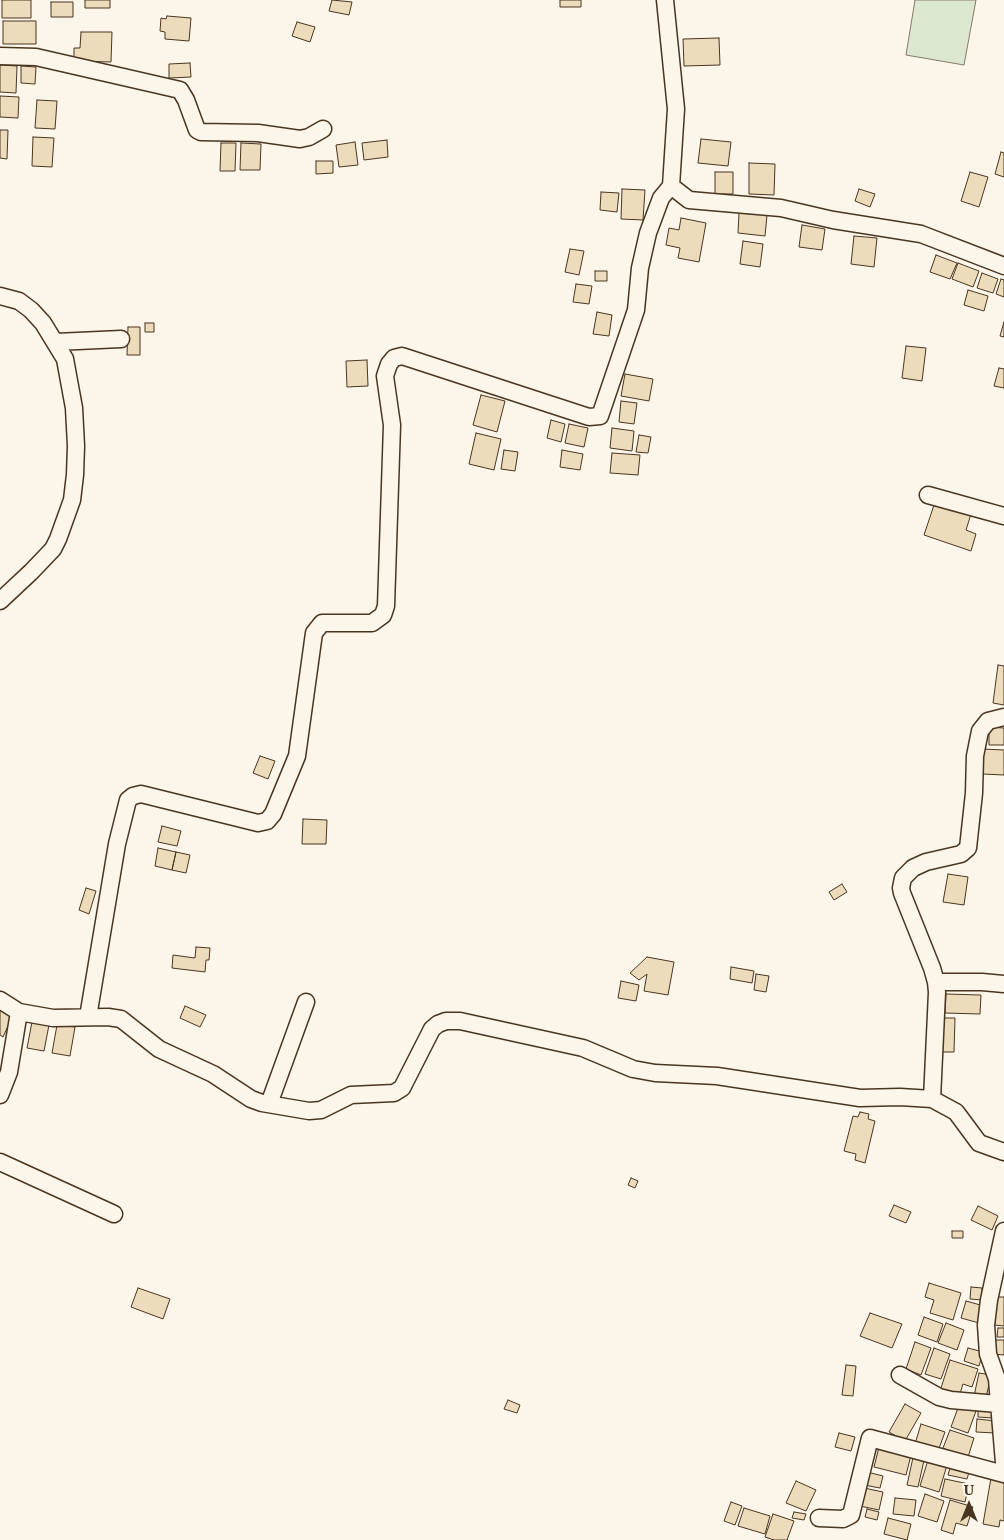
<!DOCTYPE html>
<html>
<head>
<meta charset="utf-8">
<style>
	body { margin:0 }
	#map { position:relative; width:1004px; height:1540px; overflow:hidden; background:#fbf6e9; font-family:"IBM Plex Serif",serif }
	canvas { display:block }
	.north { position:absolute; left:944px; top:1480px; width:50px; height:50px; -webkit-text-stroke:4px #fbf6e9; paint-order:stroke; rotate:0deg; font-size:14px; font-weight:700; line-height:20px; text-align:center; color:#4a3520 }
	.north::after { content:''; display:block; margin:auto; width:18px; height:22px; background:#4a3520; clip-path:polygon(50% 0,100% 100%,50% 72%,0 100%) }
</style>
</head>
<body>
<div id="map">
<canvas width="1004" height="1540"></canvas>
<div class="north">U</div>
</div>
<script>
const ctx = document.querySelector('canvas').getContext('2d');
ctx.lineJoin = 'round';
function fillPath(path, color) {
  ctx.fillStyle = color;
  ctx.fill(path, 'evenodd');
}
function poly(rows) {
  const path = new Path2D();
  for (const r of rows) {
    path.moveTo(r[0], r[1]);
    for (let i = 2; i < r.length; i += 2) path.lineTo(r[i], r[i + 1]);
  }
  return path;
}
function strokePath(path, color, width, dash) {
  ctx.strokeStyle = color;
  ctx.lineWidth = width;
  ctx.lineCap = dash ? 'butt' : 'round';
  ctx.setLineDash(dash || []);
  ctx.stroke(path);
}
const green = poly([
	[915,0,976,0,964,65,906,55,915,0]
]);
const building = poly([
	[2,0,31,0,31,18,2,18,2,0],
	[85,0,110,0,110,8,85,8,85,0],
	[332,0,352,2,349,15,329,11,332,0],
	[560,0,581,0,581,7,560,7,560,0],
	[51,2,73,2,73,17,51,17,51,2],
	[167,16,191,18,189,41,165,39,165,32,160,31,161,18,166,19,167,16],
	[3,21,36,21,36,44,3,44,3,21],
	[297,22,315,27,310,42,292,36,297,22],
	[81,32,112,32,111,62,74,61,74,48,80,48,81,32],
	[719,38,720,65,684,66,683,39,719,38],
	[190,63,191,77,169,78,169,64,190,63],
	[0,65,17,66,16,93,0,92,0,65],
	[21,66,36,67,35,84,21,83,21,66],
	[0,96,19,97,18,118,0,117,0,96],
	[37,100,57,101,55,129,35,128,37,100],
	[0,130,8,130,7,159,0,158,0,130],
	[33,137,54,138,52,167,32,166,33,137],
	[701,139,731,142,728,166,698,163,701,139],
	[387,140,388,157,364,160,362,143,387,140],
	[355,142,358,165,339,167,336,145,355,142],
	[221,143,236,143,235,171,220,171,221,143],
	[241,143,261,144,260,170,240,170,241,143],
	[1001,152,1004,153,1004,177,995,174,1001,152],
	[316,161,333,161,333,173,316,174,316,161],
	[749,163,775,164,774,195,749,194,749,163],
	[715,172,733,172,733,194,715,194,715,172],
	[970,172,988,177,979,207,961,201,970,172],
	[622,189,645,190,643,220,621,219,622,189],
	[859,189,875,194,870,207,855,201,859,189],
	[601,192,619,193,617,212,600,210,601,192],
	[739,213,767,215,765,236,738,233,739,213],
	[681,218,706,223,699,262,678,258,680,248,666,245,669,228,679,230,681,218],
	[802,225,825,229,822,250,799,247,802,225],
	[854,236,877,238,874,267,851,264,854,236],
	[743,241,763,244,760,267,740,264,743,241],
	[570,249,584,251,579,275,565,272,570,249],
	[936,255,957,263,950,279,930,272,936,255],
	[958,263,979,271,973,287,952,279,958,263],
	[595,271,607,271,607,281,595,281,595,271],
	[982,273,998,279,993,293,977,288,982,273],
	[1001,279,1004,280,1004,297,996,294,1001,279],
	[576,284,592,286,589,304,573,302,576,284],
	[968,290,988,296,984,311,964,305,968,290],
	[597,312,612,315,609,336,593,334,597,312],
	[1004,322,1004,337,1000,336,1004,322],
	[145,323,154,323,154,332,145,332,145,323],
	[128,327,140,327,140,355,127,355,128,327],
	[906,346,926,348,922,381,902,378,906,346],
	[367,360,368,386,347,387,346,361,367,360],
	[999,368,1004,369,1004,388,994,386,999,368],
	[625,374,653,379,649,401,621,396,625,374],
	[481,395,505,401,497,432,473,425,481,395],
	[621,401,637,403,634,424,619,422,621,401],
	[551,420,565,424,561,442,547,438,551,420],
	[569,424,588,428,584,447,565,443,569,424],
	[612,428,634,431,632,451,610,448,612,428],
	[476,433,501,439,494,470,469,464,476,433],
	[639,435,651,437,648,453,636,452,639,435],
	[504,450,518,452,515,471,501,469,504,450],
	[562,450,583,454,580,470,560,467,562,450],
	[612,453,640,455,638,475,610,473,612,453],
	[935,502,971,514,966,530,976,534,971,551,924,535,935,502],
	[998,665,1004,666,1004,705,993,703,998,665],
	[989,727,1004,728,1004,745,989,745,989,727],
	[982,749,1004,750,1004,775,982,774,982,749],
	[260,756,275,761,268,779,253,773,260,756],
	[303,819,327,820,326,844,302,844,303,819],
	[162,826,181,831,177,846,158,842,162,826],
	[158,848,176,852,172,870,155,866,158,848],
	[176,852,190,855,186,873,172,870,176,852],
	[948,874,968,877,964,905,943,902,948,874],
	[842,884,847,892,834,900,829,892,842,884],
	[86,888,96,891,89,914,79,910,86,888],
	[196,947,210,948,209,960,206,960,205,972,172,968,173,955,195,958,196,947],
	[647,957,674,962,668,995,644,991,647,974,639,980,630,973,647,957],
	[731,967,754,971,752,983,730,979,731,967],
	[756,974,769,976,766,992,754,990,756,974],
	[621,981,639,985,636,1001,618,998,621,981],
	[946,994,981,995,980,1014,945,1013,946,994],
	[185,1006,206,1015,200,1027,180,1018,185,1006],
	[0,1007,14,1013,3,1037,0,1035,0,1007],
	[940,1018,955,1018,954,1052,939,1052,940,1018],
	[32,1022,49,1025,44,1051,27,1048,32,1022],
	[57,1025,75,1027,70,1056,52,1053,57,1025],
	[860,1112,869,1114,868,1119,875,1121,865,1163,855,1160,856,1154,844,1151,853,1116,858,1117,860,1112],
	[631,1178,638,1181,635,1188,628,1185,631,1178],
	[894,1205,911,1212,906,1223,889,1216,894,1205],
	[978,1206,998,1216,992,1230,971,1220,978,1206],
	[952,1231,963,1231,963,1238,952,1238,952,1231],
	[929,1283,961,1293,953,1320,930,1313,934,1300,925,1297,929,1283],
	[971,1287,982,1288,982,1300,970,1299,971,1287],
	[138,1288,170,1299,163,1319,131,1307,138,1288],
	[997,1297,1004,1297,1004,1326,994,1325,997,1297],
	[966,1301,984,1306,979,1323,961,1318,966,1301],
	[870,1313,902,1324,892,1348,860,1336,870,1313],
	[924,1317,943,1324,937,1342,918,1335,924,1317],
	[946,1323,964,1330,957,1350,938,1343,946,1323],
	[998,1328,1004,1328,1004,1337,997,1337,998,1328],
	[993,1340,1004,1340,1004,1355,993,1354,993,1340],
	[915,1342,931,1348,921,1375,906,1369,915,1342],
	[934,1348,950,1354,941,1379,925,1374,934,1348],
	[968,1348,983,1352,979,1366,964,1361,968,1348],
	[950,1360,978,1369,972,1387,963,1384,959,1397,940,1391,950,1360],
	[846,1365,856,1366,853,1396,842,1395,846,1365],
	[979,1373,991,1375,986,1398,974,1396,979,1373],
	[508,1400,520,1405,517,1413,504,1409,508,1400],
	[905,1404,921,1413,905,1441,889,1432,905,1404],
	[959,1405,976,1411,968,1433,951,1427,959,1405],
	[978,1407,994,1408,993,1418,978,1417,978,1407],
	[977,1419,996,1421,995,1433,976,1432,977,1419],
	[921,1424,945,1432,938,1451,915,1444,921,1424],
	[950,1430,974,1438,968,1457,946,1455,947,1450,943,1448,950,1430],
	[839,1433,855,1437,851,1451,835,1447,839,1433],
	[879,1447,911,1455,906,1475,874,1467,879,1447],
	[914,1453,925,1456,918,1487,907,1485,914,1453],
	[928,1460,947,1465,939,1492,920,1486,928,1460],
	[951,1465,970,1469,967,1479,948,1475,951,1465],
	[867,1472,883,1476,880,1488,864,1485,867,1472],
	[991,1478,1004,1480,1004,1521,1000,1520,999,1527,983,1524,991,1478],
	[945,1479,969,1484,965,1502,941,1496,945,1479],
	[796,1481,816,1490,806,1511,786,1503,796,1481],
	[864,1488,883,1492,879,1510,860,1506,864,1488],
	[925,1494,944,1501,937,1522,918,1516,925,1494],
	[895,1498,916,1500,914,1516,893,1514,895,1498],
	[950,1500,973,1507,967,1526,956,1523,953,1534,941,1530,950,1500],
	[731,1502,742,1506,735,1525,724,1521,731,1502],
	[744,1508,770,1516,765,1534,738,1526,744,1508],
	[867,1509,879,1512,877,1520,865,1517,867,1509],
	[794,1512,806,1514,804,1520,792,1518,794,1512],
	[773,1514,794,1521,787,1540,774,1540,765,1537,773,1514],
	[888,1518,911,1524,907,1540,884,1534,888,1518]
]);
const minor = poly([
	[665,0,676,109,671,186,689,200,781,208,833,220,921,234,1004,266],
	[0,56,36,57,180,90,186,100,197,130,201,132,258,133,300,139,309,137,323,129],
	[0,296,19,301,31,310,43,323,65,359,74,408,76,446,75,475,72,500,58,539,53,549,31,572,0,601],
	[56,342,121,339],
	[928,495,1004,516],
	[936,982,982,982,1004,984],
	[0,1000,19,1012,53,1018,108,1017,121,1019,159,1049,213,1074,251,1099,262,1103,309,1111,321,1110,351,1095,394,1093,402,1088,432,1029,438,1024,446,1021,460,1021,583,1048,633,1069,655,1073,717,1076,860,1098,900,1097,932,1099,956,1112,979,1143,1004,1152],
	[88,1017,117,844,128,800,133,796,141,794,258,823,267,821,273,814,297,756,314,633,322,623,372,623,383,615,386,606,392,425,385,376,389,364,394,358,402,356,589,417,600,416,636,310,640,268,648,233,661,198,671,186],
	[0,1095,9,1072,19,1012],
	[932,1099,937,992,936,982,932,968,902,893,901,888,903,878,913,868,926,862,961,854,968,848,974,793,975,756,980,731,988,721,1004,717],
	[269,1104,306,1002],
	[0,1162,114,1214],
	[1004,1231,989,1300,986,1325,988,1354,997,1379,1004,1463],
	[900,1375,939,1397,951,1400,998,1404],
	[819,1518,843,1519,851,1515,870,1438,1004,1474]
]);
fillPath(green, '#dce7d0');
strokePath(green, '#887966', 1);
fillPath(building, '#ecdcbc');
strokePath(building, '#4a3520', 1);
strokePath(minor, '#4a3520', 19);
strokePath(minor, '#fbf6e9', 16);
</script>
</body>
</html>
